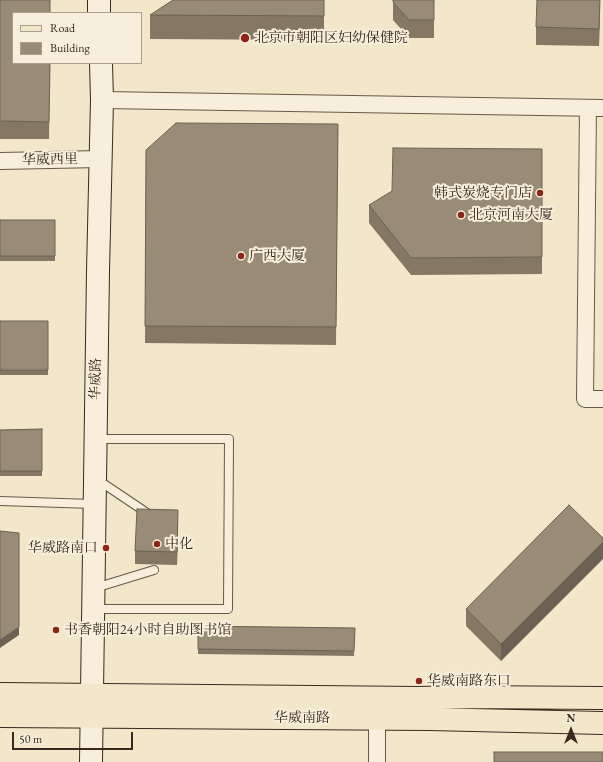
<!DOCTYPE html>
<html>
<head>
<meta charset="utf-8">
<style>
	body { margin:0 }
	#map { position:relative; width:603px; height:762px; overflow:hidden; background:#f2e7c8; font-family:"EB Garamond",serif }
	canvas { display:block }
	.legend { position:absolute; left:12px; top:12px; width:130px; height:52px; box-sizing:border-box; background:#f7efdb; border:1px solid #aba08f; margin:0; padding:5px 7px; list-style:none; font-size:12px; color:#392a1e }
	.legend li { display:flex; align-items:center; gap:8px; height:20px }
	.legend b { width:20px; border:1px solid #aba08f }
	.north { position:absolute; left:551px; top:710px; width:40px; height:40px; -webkit-text-stroke:3px #f7efdb; paint-order:stroke; rotate:0deg; font-size:11px; font-weight:700; line-height:16px; text-align:center; color:#392a1e }
	.north::after { content:''; display:block; margin:auto; width:14px; height:18px; background:#392a1e; clip-path:polygon(50% 0,100% 100%,50% 72%,0 100%) }
	.scale { position:absolute; left:12px; top:732px; width:121px; height:18px; box-sizing:border-box; border:2px solid #392a1e; border-top:0; padding-left:5px; font-size:12px; line-height:14px; white-space:nowrap; color:#392a1e; -webkit-text-stroke:3px #f7efdb; paint-order:stroke }
</style>
</head>
<body>
<div id="map">
<canvas width="603" height="762"></canvas>
<ul class="legend">
<li><b style="height:5px;background:#f2e7c8"></b>Road</li>
<li><b style="height:11px;background:#998c76"></b>Building</li>
</ul>
<div class="north">N</div>
<div class="scale">50 m</div>
</div>
<script>
const ctx = document.querySelector('canvas').getContext('2d');
ctx.lineJoin = 'round';
function poly(rows) {
  const path = new Path2D();
  for (const r of rows) {
    path.moveTo(r[0], r[1]);
    for (let i = 2; i < r.length; i += 2) path.lineTo(r[i], r[i + 1]);
  }
  return path;
}
function strokePath(path, color, width, dash) {
  ctx.strokeStyle = color;
  ctx.lineWidth = width;
  ctx.lineCap = dash ? 'butt' : 'round';
  ctx.setLineDash(dash || []);
  ctx.stroke(path);
}
function fillPath(path, color) {
  ctx.fillStyle = color;
  ctx.fill(path, 'evenodd');
}
function label(font, color, halo, rows, align = 'center') {
  ctx.font = font + ' "EB Garamond","Noto Serif SC",serif';
  ctx.lineWidth = 4;
  ctx.setLineDash([]);
  ctx.textBaseline = 'middle';
  ctx.strokeStyle = halo;
  ctx.fillStyle = color;
  for (const [text, x, y, turn = 0] of rows) {
    ctx.save();
    ctx.translate(x, y);
    ctx.rotate((+turn || 0) * Math.PI / 180);
    ctx.textAlign = isNaN(turn) ? turn : align;
    if (halo) ctx.strokeText(text, 0, 0);
    ctx.fillText(text, 0, 0);
    ctx.restore();
  }
}
const lane = poly([
	[98,480,150,515],
	[0,501,93,504],
	[95,588,154,570],
	[95,609,228,609,229,439,96,439]
]);
const street = poly([
	[102,100,603,108],
	[588,108,585,399,603,399],
	[0,161,101,159],
	[377,762,377,719]
]);
const secondary = poly([
	[99,0,99,13],
	[91,762,98,271,102,100,101,63]
]);
const primary = poly([
	[0,694,418,698,465,697,603,698],
	[0,716,429,719,603,723]
]);
const wall = poly([
	[0,0,50,63,49,139,0,139],
	[324,0,324,40,150,39,150,15],
	[393,0,434,0,434,38,409,38,393,20],
	[600,0,599,46,536,45,536,27],
	[338,124,336,345,145,343,146,150],
	[542,149,542,274,411,275,369,223,369,205],
	[0,220,55,220,55,261,0,261],
	[0,321,48,321,48,375,0,375],
	[42,429,42,476,0,476,0,430],
	[178,524,177,565,135,564,135,551],
	[603,538,501,661,466,626,466,609],
	[198,626,355,628,354,656,198,654]
]);
const shadedWall = poly([
	[600,0,599,46,599,29],
	[178,510,178,524,177,565,177,552],
	[603,542,603,559,501,661,501,644],
	[19,627,19,635,0,648,0,640]
]);
const building = poly([
	[0,0,50,0,50,13,13,13,13,63,50,63,49,122,0,121,0,0],
	[173,0,324,0,324,16,150,15,173,0],
	[393,0,434,0,434,20,409,20,393,2,393,0],
	[537,0,600,0,599,29,536,27,537,0],
	[176,123,338,124,336,327,145,326,146,150,176,123],
	[393,148,542,149,542,257,411,258,369,205,392,191,393,148],
	[0,220,55,220,55,256,0,256,0,220],
	[0,321,48,321,48,370,0,370,0,321],
	[42,429,42,471,0,471,0,430,42,429],
	[569,505,603,538,603,542,501,644,466,609,569,505],
	[137,509,178,510,177,552,135,551,137,509],
	[0,531,19,533,19,627,0,640,0,531],
	[198,626,355,628,354,651,198,649,198,626],
	[494,752,603,752,603,762,494,762,494,752]
]);
const markers = [
	[245,38,5,"#8f2418"],
	[540,193,4,"#8f2418"],
	[461,215,4,"#8f2418"],
	[241,256,4,"#8f2418"],
	[157,544,4,"#8f2418"],
	[106,548,4,"#8f2418"],
	[56,630,4,"#8f2418"],
	[419,681,4,"#8f2418"]
];
const poiNames = [
	["北京市朝阳区妇幼保健院",254,38],
	["韩式炭烧专门店",532,193,"right"],
	["北京河南大厦",469,215],
	["广西大厦",249,256],
	["中化",165,544],
	["华威路南口",98,548,"right"],
	["书香朝阳24小时自助图书馆",64,630],
	["华威南路东口",427,681]
];
const streetNames = [
	["华威西里",50,160,-1],
	["华威路",96,379,-89],
	["华威南路",302,718]
];
strokePath(lane, '#675948', 10);
strokePath(street, '#675948', 18);
strokePath(secondary, '#392a1e', 24);
strokePath(primary, '#392a1e', 24);
strokePath(lane, '#f7efdb', 8);
strokePath(street, '#f7efdb', 16);
strokePath(secondary, '#f7efdb', 22);
strokePath(primary, '#f2e7c8', 22);
fillPath(wall, '#847865');
fillPath(shadedWall, '#6b6253');
fillPath(building, '#998c76');
strokePath(building, '#6b6253', 1);
for (const [x, y, r, color] of markers) {
  const dot = new Path2D();
  dot.arc(x, y, r, 0, 2 * Math.PI);
  ctx.fillStyle = color;
  ctx.fill(dot);
  strokePath(dot, '#f7efdb', 1.5);
}
label('14px', '#392a1e', '#f7efdb', poiNames, 'left');
label('14px', '#392a1e', '#f7efdb', streetNames);
</script>
</body>
</html>
